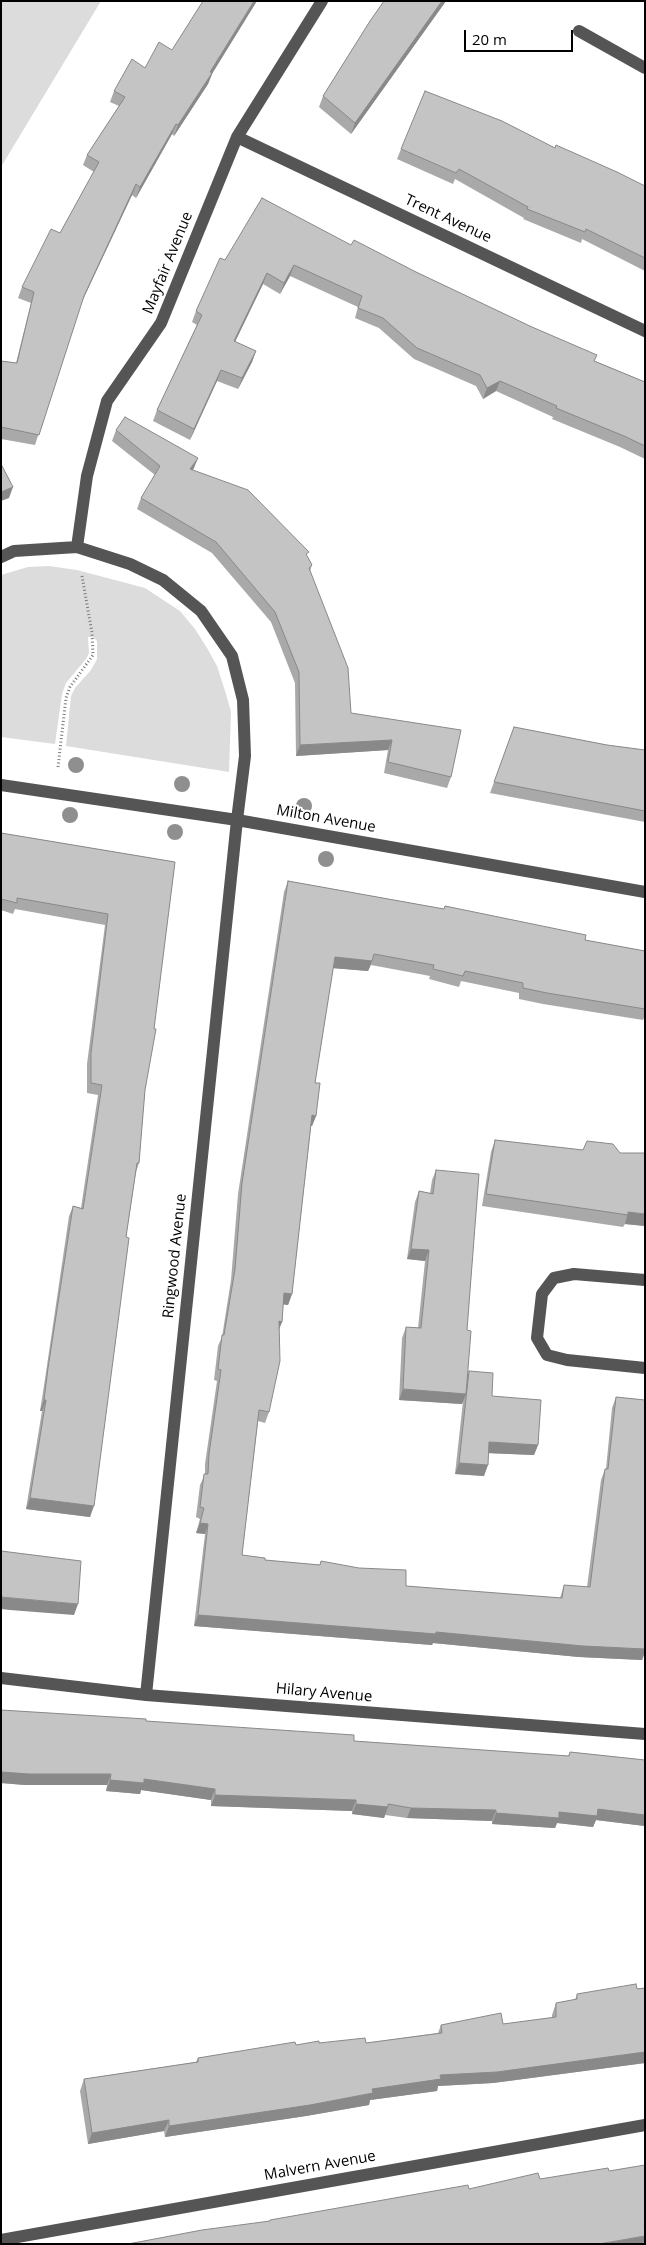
<!DOCTYPE html>
<html>
<head>
<meta charset="utf-8">
<style>
	body { margin:0 }
	#map { position:relative; width:646px; height:2245px; overflow:hidden; background:#fff; font-family:"Open Sans",sans-serif }
	canvas { display:block }
	.frame { position:absolute; inset:0; border:2px solid #000; pointer-events:none }
	.scale { position:absolute; left:464px; top:30px; width:109px; height:22px; box-sizing:border-box; border:2px solid #000; border-top:0; padding-left:6px; font-size:15px; line-height:18px; white-space:nowrap; color:#000; -webkit-text-stroke:4px #fff; paint-order:stroke }
</style>
</head>
<body>
<div id="map">
<canvas width="646" height="2245"></canvas>
<div class="frame"></div>
<div class="scale">20 m</div>
</div>
<script>
const ctx = document.querySelector('canvas').getContext('2d');
ctx.lineJoin = 'round';
function fillPath(path, color) {
  ctx.fillStyle = color;
  ctx.fill(path, 'evenodd');
}
function poly(rows) {
  const path = new Path2D();
  for (const r of rows) {
    path.moveTo(r[0], r[1]);
    for (let i = 2; i < r.length; i += 2) path.lineTo(r[i], r[i + 1]);
  }
  return path;
}
function strokePath(path, color, width, dash) {
  ctx.strokeStyle = color;
  ctx.lineWidth = width;
  ctx.lineCap = dash ? 'butt' : 'round';
  ctx.setLineDash(dash || []);
  ctx.stroke(path);
}
function label(font, color, halo, rows, align = 'center') {
  ctx.font = font + ' "Open Sans",sans-serif';
  ctx.lineWidth = 4;
  ctx.setLineDash([]);
  ctx.textBaseline = 'middle';
  ctx.strokeStyle = halo;
  ctx.fillStyle = color;
  for (const [text, x, y, turn = 0] of rows) {
    ctx.save();
    ctx.translate(x, y);
    ctx.rotate((+turn || 0) * Math.PI / 180);
    ctx.textAlign = isNaN(turn) ? turn : align;
    if (halo) ctx.strokeText(text, 0, 0);
    ctx.fillText(text, 0, 0);
    ctx.restore();
  }
}
const green = poly([
	[1,1,101,1,1,167],
	[49,566,77,570,145,588,180,611,195,629,207,648,217,666,226,694,231,712,229,772,66,746,71,696,75,688,91,670,97,659,97,641,93,637,88,637,89,653,86,659,66,683,62,694,55,744,1,737,1,575,28,567]
]);
const path = poly([
	[58,767,66,698,70,687,93,655,92,633,82,576]
]);
const minor = poly([
	[579,31,645,68],
	[237,137,645,331],
	[77,547,87,476,107,401,161,323,237,137,322,1],
	[1,557,14,551,77,547,130,564,163,580,201,611,232,656,243,700,245,756,237,820,146,1695],
	[1,785,237,820,645,892],
	[645,1280,574,1274,554,1278,542,1294,537,1338,547,1355,567,1360,645,1368],
	[1,1678,146,1695,645,1734],
	[1,2240,645,2125]
]);
const trees = [
	[76,765],
	[182,784],
	[304,806],
	[70,815],
	[175,832],
	[326,859]
];
const wall = poly([
	[384,1,446,1,351,134,319,107,323,96],
	[145,68,212,74,208,84,174,136,172,134,136,198,132,195,81,303,35,445,1,439,1,361,16,363,31,303,18,298,22,287,60,233,94,172,83,165,87,155,119,106,110,102,114,91],
	[555,148,645,186,645,271,582,239,581,243,523,219,524,218,455,179,453,184,397,159,401,149],
	[351,245,416,272,595,361,645,382,645,459,620,447,552,419,553,417,496,391,483,399,476,386,414,359,379,328,355,318,358,307,290,276,280,294,263,284,235,342,256,351,252,362,238,389,217,381,190,440,153,421,157,410,197,325,192,322,196,311,225,260],
	[116,430,194,468,193,470,307,556,312,565,310,571,351,713,451,777,447,788,384,773,388,750,296,756,295,683,271,622,212,553,137,509,141,498,155,475,112,441],
	[514,727,607,745,645,750,645,822,490,793],
	[1,833,175,862,145,1090,139,1163,136,1172,126,1237,90,1517,26,1509,42,1411,40,1411,45,1379,69,1216,73,1206,81,1208,98,1095,87,1093,87,1064,105,925,15,909,13,914,1,910],
	[288,881,444,909,445,906,585,940,645,951,645,1016,643,1020,543,1004,519,999,519,993,461,981,459,987,429,979,430,976,371,965,368,971,333,968,315,1083,316,1116,312,1126,311,1126,292,1294,288,1305,283,1304,282,1322,279,1329,269,1412,265,1423,258,1421,242,1555,265,1560,320,1565,321,1561,406,1586,560,1598,564,1585,587,1587,601,1480,605,1469,606,1469,612,1408,616,1397,645,1400,645,1652,642,1660,579,1657,433,1643,432,1645,194,1626,205,1534,196,1533,200,1519,196,1517,200,1485,205,1474,205,1464,217,1381,214,1380,218,1346,222,1337,231,1280,238,1194,284,892],
	[495,1140,583,1150,645,1226,625,1224,623,1227,482,1206,491,1152],
	[436,1170,467,1330,467,1377,469,1371,538,1445,534,1455,488,1453,484,1476,455,1474,463,1401,462,1404,399,1400,402,1338,406,1327,418,1328,425,1261,407,1259,415,1202,419,1191,430,1193,432,1180],
	[1,1710,146,1721,354,1741,568,1756,570,1752,645,1760,645,1826,596,1820,593,1827,557,1823,555,1828,492,1824,492,1821,407,1818,385,1815,384,1818,352,1814,352,1811,211,1806,211,1800,141,1790,140,1794,106,1791,107,1785,25,1785,1,1783],
	[645,1988,645,2063,493,2083,438,2086,437,2091,370,2100,369,2105,306,2116,165,2137,164,2131,88,2144,80,2091,84,2079,196,2062,198,2058,296,2045,319,2043,366,2043,438,2033,441,2025,503,2024,552,2018,552,2015,556,2003,575,2000,577,1994]
]);
const shadedWall = poly([
	[254,1,257,1,212,74,208,84,174,136,178,125,210,72],
	[442,1,446,1,351,134,355,123],
	[176,124,172,134,136,198,140,187],
	[136,184,132,195,80,306,84,296],
	[294,265,290,276,280,294,284,283],
	[267,273,263,284,230,352,234,341],
	[256,351,252,362,238,389,242,378],
	[221,370,217,381,190,440,194,429],
	[500,381,496,391,483,399,487,388],
	[198,458,194,468,186,479,190,469],
	[13,487,9,498,1,501,1,492],
	[392,740,388,750,296,756,300,745],
	[335,957,372,961,368,971,331,968],
	[312,1115,316,1116,312,1126,308,1126],
	[628,1212,645,1214,645,1226,625,1224],
	[411,1249,429,1250,425,1261,407,1259],
	[284,1293,292,1294,288,1305,280,1304],
	[279,1321,282,1322,278,1332],
	[403,1389,466,1394,462,1404,399,1400],
	[44,1400,46,1400,42,1411,40,1411],
	[489,1442,538,1445,534,1455,485,1453],
	[459,1463,488,1465,484,1476,455,1474],
	[30,1498,94,1506,90,1517,26,1509],
	[200,1523,208,1524,205,1534,196,1533],
	[1,1597,78,1604,74,1615,10,1610,1,1609],
	[198,1615,436,1632,645,1649,645,1652,642,1660,579,1657,433,1643,432,1645,194,1626],
	[1,1772,111,1774,107,1785,25,1785,1,1783],
	[144,1779,215,1789,211,1800,141,1790,140,1794,106,1791,110,1780],
	[215,1795,356,1800,352,1811,211,1806],
	[356,1804,388,1807,384,1818,352,1814],
	[411,1808,496,1810,492,1821,407,1818],
	[598,1809,645,1815,645,1826,596,1820,593,1827,557,1823,555,1828,492,1824,496,1813,559,1812],
	[645,2052,645,2063,493,2083,438,2086,437,2091,370,2100,369,2105,306,2116,165,2137,169,2126,372,2089,440,2075],
	[169,2120,164,2131,88,2144,92,2133],
	[645,2236,645,2240,643,2244,599,2244]
]);
const building = poly([
	[203,1,254,1,210,72,212,73,178,125,176,124,140,187,136,184,84,296,39,435,1,427,1,361,17,363,34,292,22,287,51,229,60,233,99,162,87,155,125,97,114,91,132,59,145,68,159,42,172,50,203,1],
	[384,1,442,1,355,123,323,96,370,21,384,1],
	[425,91,502,121,555,148,556,145,617,172,645,186,645,258,586,229,585,232,527,209,528,207,459,169,456,173,401,149,425,91],
	[262,198,351,245,354,240,416,272,532,327,597,355,594,361,645,382,645,446,624,436,556,408,557,406,500,381,487,388,480,375,417,348,383,318,358,308,362,296,294,265,284,283,267,273,234,341,256,351,242,378,221,370,194,429,157,410,202,315,196,311,220,258,225,260,262,198],
	[125,417,198,458,190,469,248,490,309,552,306,554,312,565,309,568,348,668,351,713,461,730,451,777,388,762,392,740,300,745,299,672,275,612,216,542,141,498,160,466,116,430,125,417],
	[1,464,13,487,1,492,1,464],
	[514,727,607,745,645,750,645,811,494,782,514,727],
	[1,833,175,862,154,1029,156,1029,145,1090,139,1163,137,1163,126,1237,129,1238,94,1506,30,1498,46,1400,44,1400,48,1368,73,1206,83,1209,102,1085,91,1083,91,1053,108,914,17,898,17,903,1,899,1,833],
	[288,881,444,909,445,906,586,935,585,940,645,951,645,1009,547,993,523,988,523,983,465,971,463,976,433,969,434,965,374,954,372,961,335,957,315,1083,320,1083,316,1116,312,1115,292,1294,284,1293,282,1322,279,1321,280,1361,269,1412,259,1410,242,1555,265,1558,265,1560,320,1565,321,1561,359,1568,406,1570,406,1586,562,1598,564,1585,590,1587,605,1469,608,1469,616,1397,645,1400,645,1649,583,1646,436,1632,436,1634,198,1615,208,1524,200,1523,204,1508,200,1507,204,1474,208,1474,209,1454,221,1370,218,1369,222,1335,224,1335,235,1269,242,1183,288,881],
	[495,1140,583,1150,587,1141,613,1144,620,1153,645,1153,645,1214,628,1212,628,1215,486,1194,495,1140],
	[436,1170,479,1174,467,1330,471,1331,466,1394,403,1389,406,1327,421,1328,429,1250,411,1249,419,1191,433,1194,436,1170],
	[469,1371,493,1373,492,1396,541,1400,538,1445,489,1442,488,1465,459,1463,469,1371],
	[1,1551,81,1561,78,1604,1,1597,1,1551],
	[1,1710,146,1719,146,1721,354,1735,354,1741,569,1756,570,1752,645,1760,645,1815,598,1809,597,1816,559,1812,559,1818,496,1813,496,1810,411,1808,388,1804,388,1807,356,1804,356,1800,215,1795,215,1789,144,1779,144,1783,110,1780,111,1774,29,1774,1,1772,1,1710],
	[636,1984,637,1989,645,1988,645,2052,497,2072,440,2075,441,2079,372,2089,373,2093,310,2105,169,2126,169,2120,92,2133,84,2079,198,2062,198,2058,295,2042,296,2045,319,2041,319,2043,365,2038,366,2043,442,2033,441,2025,501,2013,503,2024,556,2017,556,2003,577,1999,577,1994,636,1984],
	[645,2165,645,2225,644,2225,645,2229,645,2236,599,2244,128,2244,202,2230,270,2221,270,2220,468,2185,469,2189,538,2173,540,2179,608,2168,609,2171,645,2165]
]);
const streetNames = [
	["Trent Avenue",448,219,25],
	["Mayfair Avenue",168,263,-68],
	["Milton Avenue",326,819,10],
	["Ringwood Avenue",175,1256,-84],
	["Hilary Avenue",324,1693,5],
	["Malvern Avenue",320,2166,-10]
];
fillPath(green, '#dcdcdc');
strokePath(path, '#777', 3, [1, 2.5]);
strokePath(minor, '#555', 12);
ctx.fillStyle = '#8f8f8f';
for (const [x, y] of trees) {
  ctx.beginPath();
  ctx.arc(x, y, 8, 0, 2 * Math.PI);
  ctx.fill();
}
fillPath(wall, '#a9a9a9');
fillPath(shadedWall, '#898989');
fillPath(building, '#c4c4c4');
strokePath(building, '#898989', 1);
label('15px', '#000', '#fff', streetNames);
</script>
</body>
</html>
